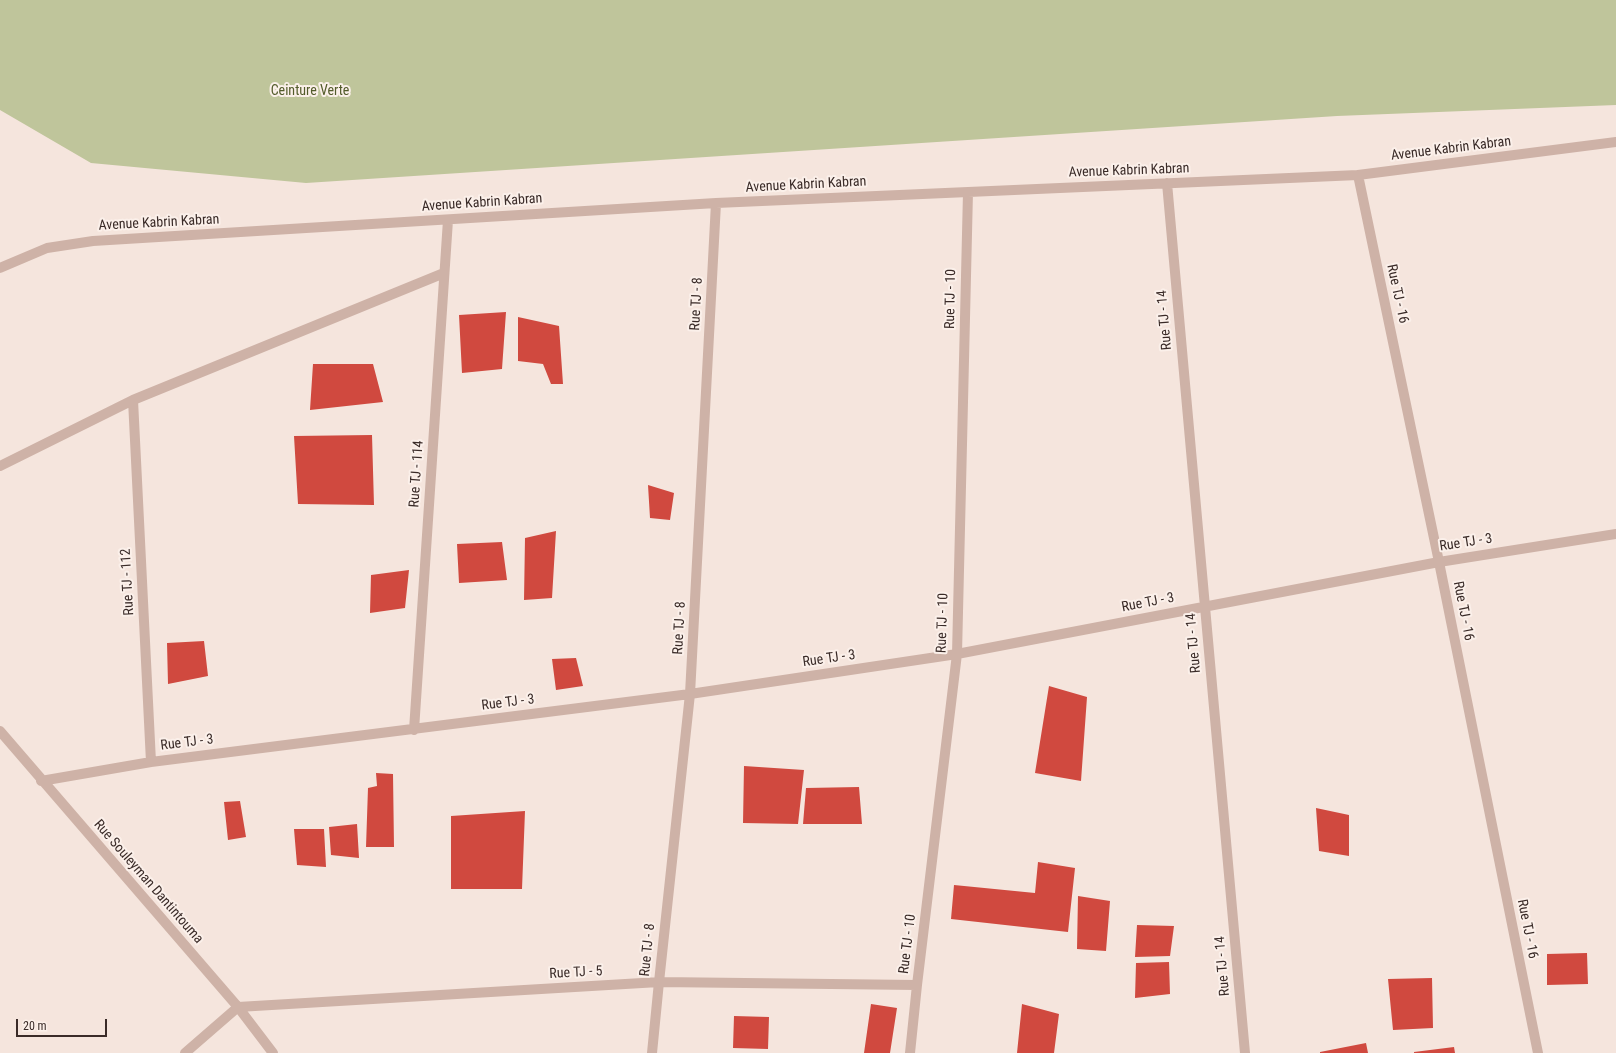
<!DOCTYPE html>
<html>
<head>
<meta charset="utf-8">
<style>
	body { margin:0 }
	#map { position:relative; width:1616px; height:1053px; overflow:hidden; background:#f5e5dd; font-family:"Roboto Condensed",sans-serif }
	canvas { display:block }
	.scale { position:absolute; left:16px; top:1019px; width:91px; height:18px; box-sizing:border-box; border:2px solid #3a2b28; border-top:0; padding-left:5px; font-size:12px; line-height:14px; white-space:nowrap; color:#3a2b28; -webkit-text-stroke:3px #fbf0ea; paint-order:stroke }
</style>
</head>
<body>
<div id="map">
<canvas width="1616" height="1053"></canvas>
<div class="scale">20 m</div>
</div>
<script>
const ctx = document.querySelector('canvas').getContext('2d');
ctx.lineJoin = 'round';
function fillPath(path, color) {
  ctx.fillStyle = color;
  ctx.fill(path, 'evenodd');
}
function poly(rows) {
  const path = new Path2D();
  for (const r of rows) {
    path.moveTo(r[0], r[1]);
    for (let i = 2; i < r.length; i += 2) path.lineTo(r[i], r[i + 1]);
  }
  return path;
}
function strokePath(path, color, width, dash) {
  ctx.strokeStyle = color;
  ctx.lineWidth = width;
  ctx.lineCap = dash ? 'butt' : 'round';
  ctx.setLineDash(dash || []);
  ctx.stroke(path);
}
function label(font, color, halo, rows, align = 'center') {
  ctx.font = font + ' "Roboto Condensed",sans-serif';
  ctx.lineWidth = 4;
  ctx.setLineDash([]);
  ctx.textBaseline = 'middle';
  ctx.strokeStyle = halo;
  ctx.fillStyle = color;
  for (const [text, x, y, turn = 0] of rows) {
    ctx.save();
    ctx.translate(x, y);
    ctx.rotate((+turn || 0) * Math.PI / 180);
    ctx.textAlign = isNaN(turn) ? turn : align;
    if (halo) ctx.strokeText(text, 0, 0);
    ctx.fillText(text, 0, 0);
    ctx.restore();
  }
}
const green = poly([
	[0,0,1616,0,1616,105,1337,116,306,183,91,163,0,110]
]);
const building = poly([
	[506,312,502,369,462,373,459,315],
	[518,317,559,326,563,384,551,384,543,364,518,361],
	[313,364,373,364,383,402,310,410],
	[372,435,374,505,298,504,294,436],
	[648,485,674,493,670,520,650,518],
	[556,531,552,598,524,600,525,538],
	[502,542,507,580,459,583,457,544],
	[409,570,405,608,370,613,371,575],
	[204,641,208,676,168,684,167,643],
	[576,658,583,686,556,690,552,659],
	[1049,686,1087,697,1081,781,1035,773],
	[744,766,804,770,798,824,743,823],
	[376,773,393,774,394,847,366,847,368,788,377,786],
	[859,787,862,824,803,824,806,788],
	[240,801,246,837,228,840,224,802],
	[1316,808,1349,815,1349,856,1319,851],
	[525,811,522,889,451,889,451,816],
	[357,824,359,858,331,855,329,827],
	[294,829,324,829,326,867,297,865],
	[1038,862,1075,868,1068,932,951,919,954,885,1035,893],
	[1078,896,1110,901,1106,951,1077,949],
	[1137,925,1174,926,1170,956,1135,957],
	[1587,953,1588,984,1547,985,1547,954],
	[1169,962,1170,994,1135,998,1136,963],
	[1432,978,1433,1028,1393,1030,1388,979],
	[871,1004,897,1008,890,1053,864,1053],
	[1022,1004,1059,1014,1054,1053,1017,1053],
	[734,1016,769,1017,768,1049,733,1048],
	[1366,1043,1368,1053,1320,1053,1320,1052],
	[1454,1047,1455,1053,1414,1053,1414,1052]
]);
const minor = poly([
	[1358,175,1439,562,1538,1053],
	[1167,183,1245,1053],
	[0,268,47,248,93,241,716,203,1358,175,1616,142],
	[133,400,151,762],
	[0,466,133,400,444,273],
	[414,730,448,220],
	[0,731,238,1007,273,1053],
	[41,781,151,762,690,694,957,654,1439,562,1616,534],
	[185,1053,238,1007,659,982,917,985],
	[652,1053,659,982,690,694,716,203],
	[910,1053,917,985,957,654,968,192]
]);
const parkNames = [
	["Ceinture Verte",310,91]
];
const streetNames = [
	["Avenue Kabrin Kabran",1451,149,-7],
	["Avenue Kabrin Kabran",1129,171,-2],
	["Avenue Kabrin Kabran",806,185,-3],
	["Avenue Kabrin Kabran",482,203,-4],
	["Avenue Kabrin Kabran",159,223,-3],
	["Rue TJ - 16",1397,294,78],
	["Rue TJ - 10",951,299,-89],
	["Rue TJ - 8",697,304,-87],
	["Rue TJ - 14",1165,320,-95],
	["Rue TJ - 114",417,474,-86],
	["Rue TJ - 3",1466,543,-9],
	["Rue TJ - 112",128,582,-93],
	["Rue TJ - 3",1148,603,-11],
	["Rue TJ - 16",1463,611,79],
	["Rue TJ - 10",943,623,-88],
	["Rue TJ - 8",680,628,-87],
	["Rue TJ - 14",1194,643,-95],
	["Rue TJ - 3",829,659,-8],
	["Rue TJ - 3",508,703,-7],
	["Rue TJ - 3",187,743,-7],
	["Rue Souleyman Dantintouma",148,882,49],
	["Rue TJ - 16",1527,929,79],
	["Rue TJ - 10",908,944,-83],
	["Rue TJ - 8",648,950,-84],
	["Rue TJ - 14",1223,966,-95],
	["Rue TJ - 5",576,973,-3]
];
fillPath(green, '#bfc59b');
fillPath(building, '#d0493f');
strokePath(minor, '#ceb2a7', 10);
label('14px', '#525b2a', '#fbf0ea', parkNames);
label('14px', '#3a2b28', '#fbf0ea', streetNames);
</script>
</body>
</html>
